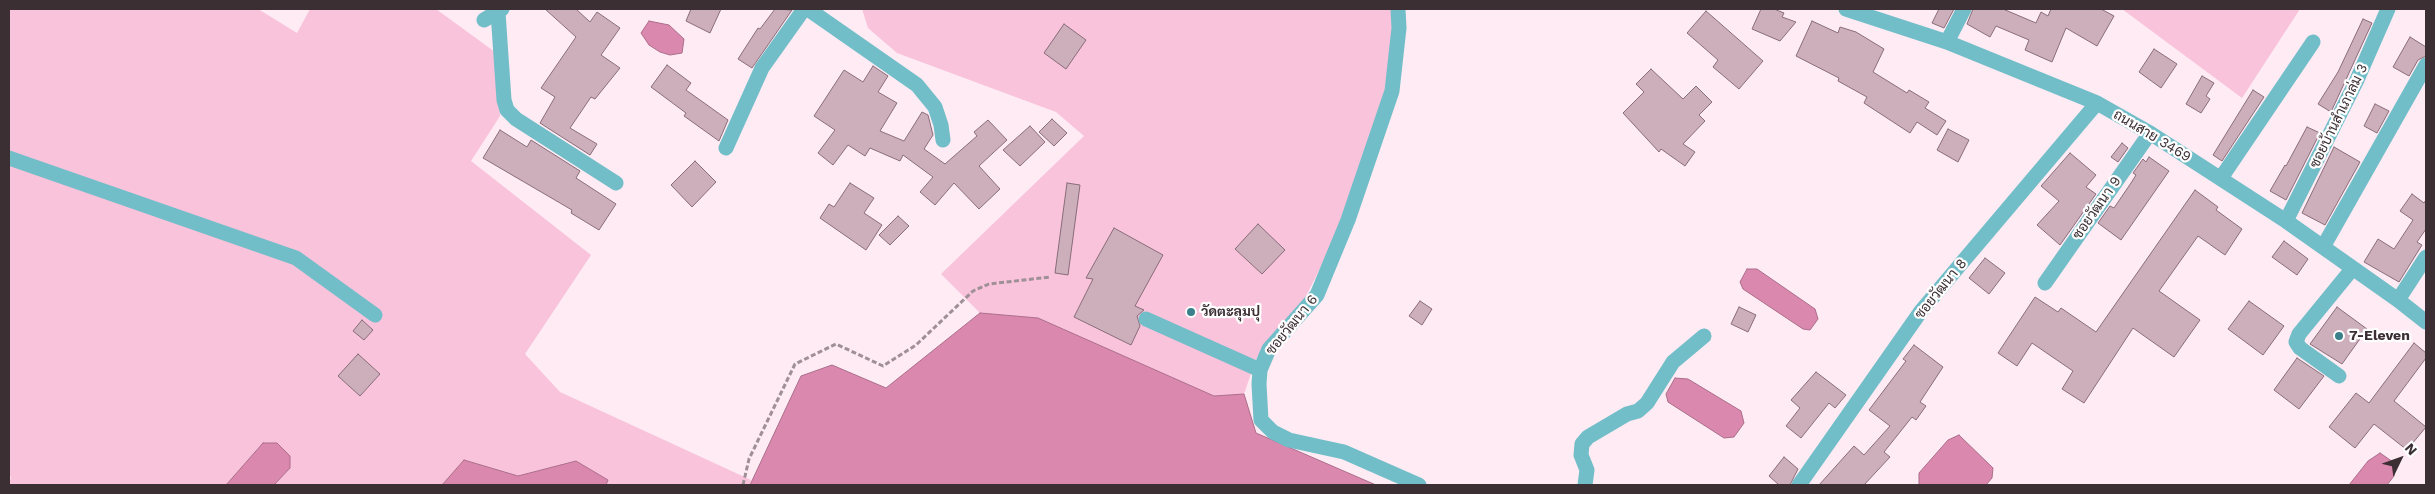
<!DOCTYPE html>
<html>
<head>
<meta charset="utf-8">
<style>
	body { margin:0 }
	#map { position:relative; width:2435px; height:494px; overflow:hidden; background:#feebf3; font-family:"Work Sans",sans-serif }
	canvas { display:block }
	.frame { position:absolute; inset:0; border:10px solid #3b2f34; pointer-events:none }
	.north { position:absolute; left:2375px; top:434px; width:50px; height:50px; -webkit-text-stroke:4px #fefefe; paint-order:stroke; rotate:48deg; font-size:14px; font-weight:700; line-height:20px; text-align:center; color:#3b2f34 }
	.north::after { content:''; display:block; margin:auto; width:18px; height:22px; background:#3b2f34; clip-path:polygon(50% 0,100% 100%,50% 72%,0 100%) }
</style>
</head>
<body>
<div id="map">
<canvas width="2435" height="494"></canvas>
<div class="frame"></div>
<div class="north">N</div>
</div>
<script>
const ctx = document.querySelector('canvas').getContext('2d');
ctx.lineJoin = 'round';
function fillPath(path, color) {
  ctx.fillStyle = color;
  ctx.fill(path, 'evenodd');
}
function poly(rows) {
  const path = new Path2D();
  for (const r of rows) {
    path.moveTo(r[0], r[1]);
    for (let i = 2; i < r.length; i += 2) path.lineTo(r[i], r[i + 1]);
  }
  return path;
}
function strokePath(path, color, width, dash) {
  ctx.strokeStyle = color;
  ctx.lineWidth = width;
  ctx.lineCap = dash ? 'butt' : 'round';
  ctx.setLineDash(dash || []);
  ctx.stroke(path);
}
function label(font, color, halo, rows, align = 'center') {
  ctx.font = font + ' "Work Sans",Sarabun,sans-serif';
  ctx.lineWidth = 4.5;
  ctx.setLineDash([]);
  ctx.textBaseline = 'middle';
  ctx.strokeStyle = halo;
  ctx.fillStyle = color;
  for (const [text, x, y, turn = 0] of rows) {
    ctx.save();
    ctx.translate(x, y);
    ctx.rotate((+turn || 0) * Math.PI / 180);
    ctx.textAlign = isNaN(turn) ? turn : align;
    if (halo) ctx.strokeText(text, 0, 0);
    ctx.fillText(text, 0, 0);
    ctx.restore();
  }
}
const green = poly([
	[9,9,258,9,297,33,310,9,436,9,495,52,500,116,471,161,591,255,525,354,560,392,751,480,750,485,606,485,608,480,576,461,518,476,464,460,442,485,274,485,290,468,263,443,226,485,9,485,11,477,9,475],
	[862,9,1393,9,1394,25,1384,96,1342,225,1303,302,1256,359,1244,394,1214,396,1038,318,980,313,941,274,1084,136,1056,112,897,53,868,28],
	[2122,9,2300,9,2242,98]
]);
const water = poly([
	[649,21,669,25,684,39,682,53,670,55,660,52,649,45,641,33,649,21],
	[1747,269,1757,269,1815,309,1818,319,1810,330,1803,329,1743,289,1740,282,1747,269],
	[980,313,1038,318,1214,396,1244,394,1256,433,1376,485,750,485,801,376,832,365,886,388,980,313],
	[1675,378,1688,379,1741,411,1744,423,1734,437,1724,438,1668,402,1666,394,1675,378],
	[1959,435,1993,468,1992,478,1986,485,1919,485,1919,473,1948,440,1959,435],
	[263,443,277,443,290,456,290,468,274,485,226,485,263,443],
	[2380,453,2396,464,2394,476,2387,485,2349,485,2368,461,2380,453],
	[464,460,518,476,576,461,608,480,606,485,442,485,464,460]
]);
const building = poly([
	[545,9,576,9,590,22,597,12,620,28,601,55,620,68,595,99,591,97,570,128,597,144,590,155,540,123,555,97,541,88,576,37,545,9],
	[691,9,721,9,710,33,686,21,691,9],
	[775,9,792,10,752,68,738,59,758,28,760,29,775,9],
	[1761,9,1774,9,1784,13,1782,17,1796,22,1780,41,1752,29,1761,9],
	[1939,9,1954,9,1944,28,1932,23,1939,9],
	[1973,9,2003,9,2036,23,2041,12,2048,16,2051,9,2101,9,2114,16,2097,46,2066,28,2052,62,2025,50,2029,40,1996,26,1990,37,1967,24,1973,9],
	[1706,11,1763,61,1739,89,1713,67,1718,60,1687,33,1706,11],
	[2363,19,2372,23,2331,112,2318,104,2338,72,2363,19],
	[1812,21,1838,33,1840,27,1856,32,1884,49,1873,72,1907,93,1909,90,1929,102,1925,108,1946,121,1937,135,1917,122,1910,133,1864,103,1867,97,1838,81,1839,78,1796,56,1812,21],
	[1064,24,1086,40,1066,69,1044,53,1064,24],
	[2410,37,2426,47,2426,56,2418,60,2409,76,2393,67,2410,37],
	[2154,49,2177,64,2161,88,2139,72,2154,49],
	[667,65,691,83,686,90,728,120,719,141,684,116,686,113,651,87,667,65],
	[873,66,888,76,878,92,897,103,880,131,904,141,922,112,928,115,933,135,924,149,945,164,977,136,974,132,988,120,1007,140,979,166,1000,189,979,209,954,183,935,205,920,192,933,177,903,155,900,161,870,148,865,156,848,145,833,165,818,153,835,130,814,116,844,70,863,82,873,66],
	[1651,69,1683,99,1696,86,1712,102,1699,115,1705,121,1683,144,1695,152,1685,166,1661,149,1659,152,1623,113,1644,92,1636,84,1651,69],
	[2202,76,2214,83,2206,96,2210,99,2201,113,2186,104,2202,76],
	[2253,90,2264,97,2222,161,2213,155,2253,90],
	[2375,104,2389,111,2377,133,2364,126,2375,104],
	[1052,119,1067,133,1054,146,1039,132,1052,119],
	[1030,126,1045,142,1020,166,1003,150,1030,126],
	[2307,127,2320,133,2286,200,2270,191,2285,165,2286,166,2307,127],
	[1948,129,1969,140,1958,162,1937,150,1948,129],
	[500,130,527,147,531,140,580,171,576,178,616,204,599,230,571,213,572,210,483,158,500,130],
	[2122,143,2128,148,2118,162,2111,157,2122,143],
	[2334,147,2360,162,2325,225,2302,213,2334,147],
	[2070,153,2096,175,2086,187,2096,194,2060,245,2037,225,2059,201,2041,186,2070,153],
	[2149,157,2169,171,2121,240,2098,223,2110,206,2114,208,2131,183,2136,175,2133,173,2143,159,2146,162,2149,157],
	[695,161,716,182,692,207,671,185,695,161],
	[850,183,874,198,864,213,882,225,866,250,820,218,829,204,834,207,850,183],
	[1067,183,1080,185,1068,275,1055,273,1067,183],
	[2195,190,2218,207,2216,210,2242,229,2225,255,2198,236,2159,291,2200,320,2174,357,2133,328,2084,403,2062,389,2073,371,2032,343,2017,366,1998,353,2035,297,2058,312,2061,308,2096,332,2195,190],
	[2412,194,2424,203,2426,200,2426,229,2417,242,2422,245,2399,282,2364,262,2378,239,2394,249,2413,220,2400,211,2412,194],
	[898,216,909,226,890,245,879,235,898,216],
	[1258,224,1285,250,1262,274,1235,249,1258,224],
	[1114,228,1163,255,1135,306,1144,310,1137,316,1140,326,1131,345,1074,317,1093,279,1086,278,1114,228],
	[2284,241,2308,259,2297,275,2272,257,2284,241],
	[1985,258,2005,273,1989,294,1969,278,1985,258],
	[1420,301,1432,309,1422,325,1409,316,1420,301],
	[2249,301,2284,326,2263,355,2228,329,2249,301],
	[1739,307,1756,315,1748,332,1731,324,1739,307],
	[2337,307,2367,329,2342,364,2310,344,2337,307],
	[362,320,373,330,364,340,353,331,362,320],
	[2414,343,2426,353,2426,358,2394,401,2426,427,2407,450,2374,424,2355,448,2329,427,2356,393,2369,403,2414,343],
	[1914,345,1943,367,1920,402,1926,406,1916,420,1912,417,1884,452,1890,457,1864,485,1819,485,1854,446,1864,455,1890,426,1869,410,1906,361,1903,359,1914,345],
	[358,354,380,374,360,396,338,376,358,354],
	[2297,358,2324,376,2299,409,2274,390,2297,358],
	[1816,372,1846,395,1835,408,1829,403,1801,438,1786,426,1800,408,1791,400,1816,372],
	[1784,457,1798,469,1790,485,1779,485,1769,476,1784,457]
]);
const path = poly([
	[743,485,749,459,795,364,836,344,883,366,916,345,973,291,989,284,1050,277]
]);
const minor = poly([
	[808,9,917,85,935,107,941,125,943,140],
	[1398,9,1399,28,1392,91,1348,220,1317,295,1269,349,1260,370,1259,384,1261,420,1273,432,1289,440,1344,452,1419,485],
	[1846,9,1947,42,2097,103,2150,133,2286,221,2398,300,2426,322],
	[498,12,504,100,507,110,516,119,616,183],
	[484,20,502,9],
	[1947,42,1964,9],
	[726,148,762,68,804,9],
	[9,158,296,258,375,315],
	[2221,178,2313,42],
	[2286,221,2356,82,2388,9],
	[2323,247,2426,65],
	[2045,283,2150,133],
	[2398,300,2426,257],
	[1146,319,1260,370],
	[2339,376,2300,348,2296,342,2299,334,2353,268],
	[1585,485,1587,470,1581,455,1582,444,1588,437,1627,414,1638,411,1647,403,1673,362,1704,336],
	[1799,485,1921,311,2097,103]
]);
const markers = [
	[1191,312,5,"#39808a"],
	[2339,336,5,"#39808a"]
];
const streetNames = [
	["ซอยบ้านสำเภาล่ม 3",2339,116,-64],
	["ถนนสาย 3469",2152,136,31],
	["ซอยวัฒนา 9",2097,208,-55],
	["ซอยวัฒนา 8",1941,289,-51],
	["ซอยวัฒนา 6",1292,325,-51]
];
const poiNames = [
	["วัดตะลุมปุ",1201,312],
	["7-Eleven",2349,336]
];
fillPath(green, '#f8c3db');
fillPath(water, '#db88af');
strokePath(water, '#ab6d8a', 1);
fillPath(building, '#cdafbc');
strokePath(building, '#896d79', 1);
strokePath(path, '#9f9096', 3, [5, 2.5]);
strokePath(minor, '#71bec9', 15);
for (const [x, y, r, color] of markers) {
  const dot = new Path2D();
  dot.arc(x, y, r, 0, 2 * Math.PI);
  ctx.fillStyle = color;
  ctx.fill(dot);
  strokePath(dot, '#fefefe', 2);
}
label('14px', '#3b2f34', '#fefefe', streetNames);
label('bold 14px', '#3b2f34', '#fefefe', poiNames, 'left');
</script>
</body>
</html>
